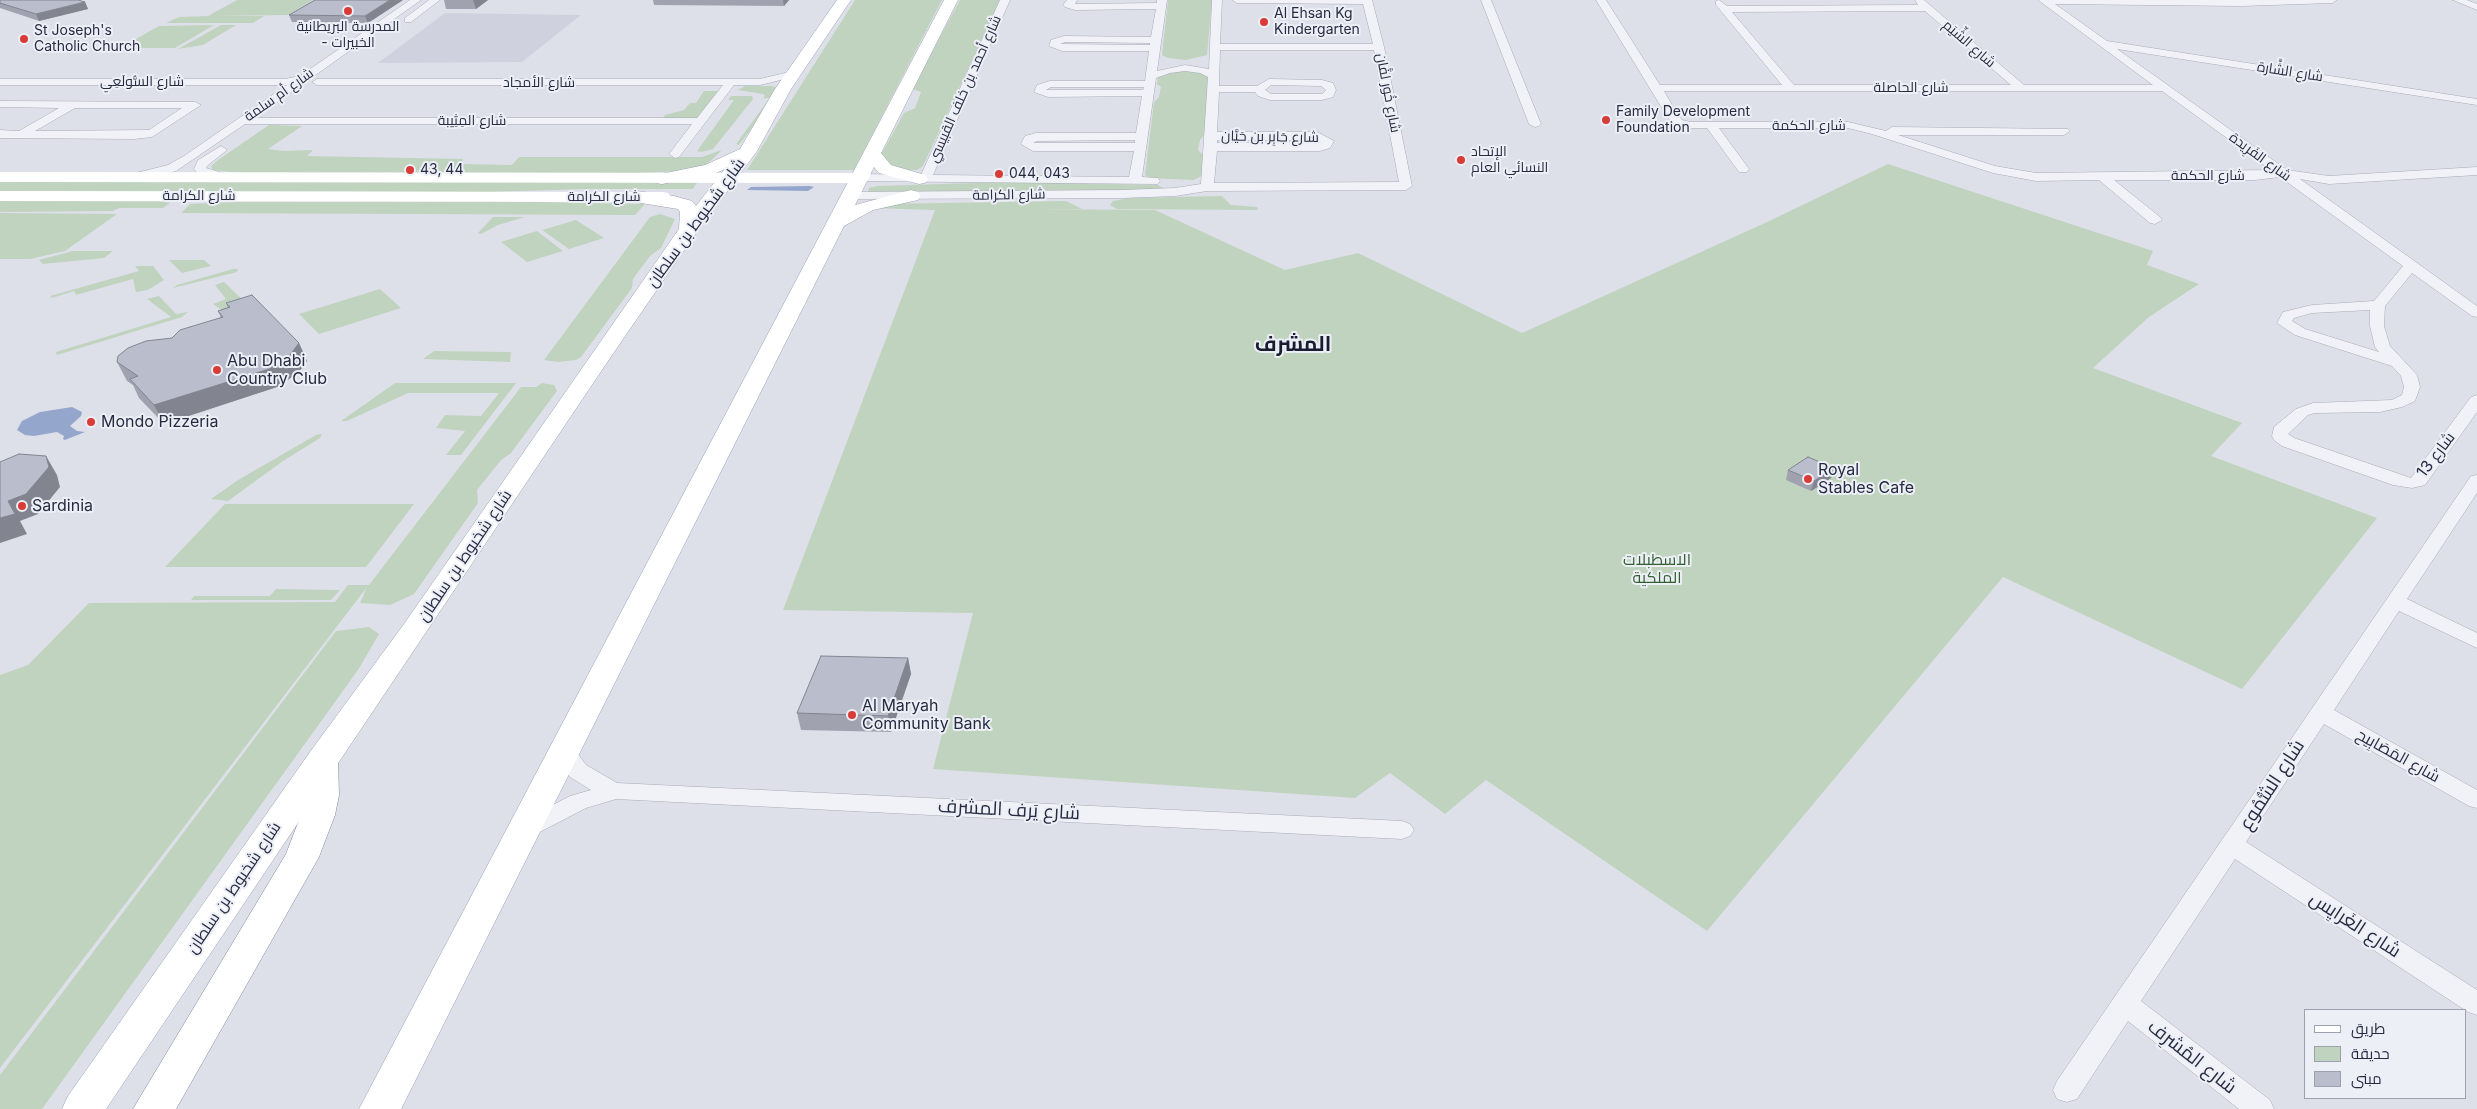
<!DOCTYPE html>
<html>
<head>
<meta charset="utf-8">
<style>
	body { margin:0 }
	#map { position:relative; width:2477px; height:1109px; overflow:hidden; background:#dee0e9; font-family:Inter,Cairo,sans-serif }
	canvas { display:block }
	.legend { position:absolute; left:2304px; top:1009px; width:162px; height:90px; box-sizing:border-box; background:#edeff6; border:1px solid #9da1ae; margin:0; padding:6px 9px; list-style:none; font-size:15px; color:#262b41 }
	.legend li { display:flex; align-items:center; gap:10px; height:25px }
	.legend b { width:25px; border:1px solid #9da1ae }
</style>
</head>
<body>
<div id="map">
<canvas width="2477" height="1109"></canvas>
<ul class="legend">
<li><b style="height:6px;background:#fff"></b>طريق</li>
<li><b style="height:14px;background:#c0d3be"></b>حديقة</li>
<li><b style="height:14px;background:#babecc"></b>مبنى</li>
</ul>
</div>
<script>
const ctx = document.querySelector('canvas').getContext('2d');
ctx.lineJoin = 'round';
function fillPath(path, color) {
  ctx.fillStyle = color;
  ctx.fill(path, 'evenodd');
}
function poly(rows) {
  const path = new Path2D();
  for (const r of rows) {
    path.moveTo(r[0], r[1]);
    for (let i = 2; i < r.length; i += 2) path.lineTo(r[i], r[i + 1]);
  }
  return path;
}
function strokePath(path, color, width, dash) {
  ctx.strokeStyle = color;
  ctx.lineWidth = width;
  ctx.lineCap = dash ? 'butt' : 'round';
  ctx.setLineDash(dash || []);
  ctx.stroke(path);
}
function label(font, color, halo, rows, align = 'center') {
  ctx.font = font + ' Inter,Cairo,sans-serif';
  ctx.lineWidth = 4;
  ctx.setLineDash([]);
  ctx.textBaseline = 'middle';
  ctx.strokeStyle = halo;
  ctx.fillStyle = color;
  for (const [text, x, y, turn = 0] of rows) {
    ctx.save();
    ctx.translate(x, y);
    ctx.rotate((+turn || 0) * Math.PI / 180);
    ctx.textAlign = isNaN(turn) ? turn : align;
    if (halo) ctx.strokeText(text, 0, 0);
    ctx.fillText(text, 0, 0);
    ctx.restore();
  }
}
const built = poly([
	[445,13,581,15,522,62,378,63]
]);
const green = poly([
	[237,0,313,0,288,15,212,16,264,16,253,23,166,23,179,17,208,16],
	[855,0,942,0,854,170,747,170],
	[960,0,1000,0,923,166,917,170,905,170,881,163,882,153,904,113,915,108,921,92,912,89],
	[1168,0,1212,0,1207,55,1186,60,1168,58,1162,55],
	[214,25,175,48,120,48,159,26],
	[221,25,236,25,203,45,178,49],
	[1185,70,1202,72,1208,77,1205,134,1200,140,1198,150,1203,155,1202,176,1193,180,1150,178,1145,175,1154,102,1159,97,1161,87,1157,84,1158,77,1161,74],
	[745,86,771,86,777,88,779,92,739,145,736,144,770,98,763,98,765,95,763,94,738,90],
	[704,91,724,91,698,119,662,120,665,115,684,110,690,103,696,103],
	[731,96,752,96,753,99,713,149,701,152,697,151,734,100,728,100],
	[269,125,302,126,268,149,284,151,313,150,307,156,463,159,463,164,512,165,519,157,702,157,722,150,704,167,682,171,617,174,238,173,213,170,211,166,218,160],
	[1888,164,2153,251,2147,265,2199,284,2149,317,2093,368,2242,423,2211,456,2377,518,2242,689,2003,577,1707,931,1486,780,1445,814,1390,773,1355,798,933,769,973,613,783,610,935,210,870,208,881,204,1066,201,1082,209,1031,209,1155,210,1285,270,1358,253,1522,333,1765,223],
	[0,181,698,181,693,189,584,189,492,192,0,191],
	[1009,182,1157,185,1164,188,1163,190,868,192,869,188,877,186],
	[1222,196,1231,205,1257,207,1258,210,1117,209,1110,205,1113,201,1129,198],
	[0,201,159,201,170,203,163,208,119,208,113,211,0,212],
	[488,201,645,204,635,215,181,213,190,204,237,202],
	[0,213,117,214,65,251,30,259,0,259],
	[660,214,675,219,661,248,650,256,633,279,632,288,581,357,576,360,558,362,544,360,650,217],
	[493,217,525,217,498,225,481,234,478,233],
	[576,220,604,238,569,249,542,230],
	[537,231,563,251,527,262,501,242],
	[73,251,113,251,104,258,43,264,39,260],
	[169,260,204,260,211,266,182,273],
	[135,266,153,266,164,280,148,290,136,292,133,279,76,295,74,291,52,298,50,296,139,271],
	[233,269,238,269,237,272,173,288,177,285],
	[224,282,243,300,252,304,222,310,213,304,226,299,215,285],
	[380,289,401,308,319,334,299,314],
	[159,296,176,314,188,312,182,317,57,355,56,352,171,317,147,299],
	[434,351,511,352,510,362,423,359],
	[395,383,516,383,461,455,446,455,465,431,436,428,445,415,481,416,499,393,408,393,347,421,341,421],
	[542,383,554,385,557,391,511,453,501,460,477,490,478,503,414,594,390,605,360,603,367,587,0,1068,0,675,28,665,89,603,335,602,348,585,369,585,521,387,536,387],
	[322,434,320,438,283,461,228,501,211,499,238,480,316,435],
	[225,504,414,504,366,567,165,567],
	[276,589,340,590,331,600,191,600,194,596,270,596],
	[369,627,379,634,358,670,42,1109,0,1109,0,1075,336,631]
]);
const water = poly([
	[751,187,810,186,814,187,808,191,747,190],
	[72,407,82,412,81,416,70,426,77,431,85,432,65,440,63,439,64,436,57,432,34,436,25,435,17,430,22,421,40,412]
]);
const minor = poly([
	[410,0,421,0,255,118,697,118,723,85,317,85,312,82,317,79,760,79,793,71,798,74,797,76,760,85,734,85,679,157,675,158,669,154,692,124,245,124,176,171,136,181,132,180,130,177,132,174,168,165,184,156,287,85,0,85,0,79,285,79,300,76,410,0],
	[429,0,440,0,411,22,405,22,405,18,429,0],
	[1000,0,1010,0,933,175,1129,177,1134,151,1033,151,1021,144,1025,136,1036,133,1136,133,1142,96,1048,97,1034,92,1037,85,1050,81,1145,81,1149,51,1062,51,1049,46,1051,40,1064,36,1151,37,1156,9,1075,10,1065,7,1063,5,1067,0,1077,0,1075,4,1157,3,1157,0,1167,0,1157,71,1185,65,1209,69,1212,0,1222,0,1220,44,1373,44,1363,4,1237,3,1232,0,1372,0,1384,47,1412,186,1406,190,1207,191,1175,196,1122,198,845,199,844,196,845,193,850,192,1122,190,1175,188,1201,184,1208,77,1200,73,1185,71,1170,73,1156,78,1142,177,1158,178,1160,181,1158,184,855,181,853,178,855,175,859,174,921,175,1000,0],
	[1065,42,1150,43,1150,45,1060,44,1065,42],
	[1220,50,1374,50,1399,182,1214,183,1217,151,1320,151,1330,148,1334,141,1317,132,1217,132,1219,92,1255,92,1258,96,1270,100,1322,100,1333,97,1336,90,1333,83,1322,80,1269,79,1257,86,1219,86,1220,50],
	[1271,85,1321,86,1326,90,1322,94,1271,94,1265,90,1271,85],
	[1051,87,1144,87,1143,90,1046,90,1051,87],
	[1135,140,1135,143,1033,143,1037,141,1135,140],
	[1217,140,1315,140,1321,142,1217,143,1217,140],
	[1481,0,1491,0,1541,124,1539,126,1535,127,1529,124,1481,0],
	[1596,0,1606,0,1660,85,1782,85,1716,5,1716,1,1719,0,1727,6,1918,5,1915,0,1924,0,2024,85,2153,85,2038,0,2337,0,2332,3,2241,6,2055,4,2107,41,2477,99,2477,105,2117,49,2287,170,2329,176,2477,167,2477,175,2329,184,2300,179,2477,306,2477,317,2472,316,2412,273,2385,306,2384,326,2390,346,2417,375,2420,387,2415,401,2402,407,2380,412,2315,413,2308,415,2288,434,2294,438,2411,478,2471,397,2477,395,2477,412,2425,485,2412,488,2393,485,2282,446,2274,440,2272,436,2274,427,2296,409,2313,403,2392,400,2402,395,2404,387,2401,376,2392,366,2295,335,2277,323,2283,312,2312,305,2374,301,2403,266,2280,177,2255,180,2114,180,2160,217,2162,220,2155,224,2150,223,2099,180,2036,181,1993,173,1872,134,1848,128,1719,128,1749,169,1747,172,1739,172,1707,128,1690,128,1674,124,1668,118,1596,0],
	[1925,11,2011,85,1794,85,1732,12,1925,11],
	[1664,91,2162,91,2271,170,2036,173,1995,166,1898,135,2064,135,2070,131,2068,129,1892,127,1886,131,1848,122,1690,122,1682,120,1677,114,1664,91],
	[2370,310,2370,326,2375,347,2379,352,2305,329,2292,321,2294,318,2312,313,2370,310],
	[2453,0,2467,0,2477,4,2477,10,2453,0],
	[0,101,195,102,201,105,152,137,134,139,0,138,0,130,19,131,59,108,0,107,0,101],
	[75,108,182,108,149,130,35,131,75,108],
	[221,146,227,150,208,165,206,168,226,174,228,177,226,180,222,181,200,176,194,169,198,160,221,146],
	[2477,475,2477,493,2407,599,2477,633,2477,648,2399,611,2334,710,2477,790,2477,808,2469,806,2324,724,2246,842,2477,990,2477,1015,2468,1012,2235,859,2141,1001,2270,1100,2274,1109,2239,1109,2128,1021,2077,1099,2067,1102,2057,1099,2053,1090,2057,1081,2471,476,2477,475],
	[564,744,572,746,586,765,617,783,1402,821,1410,824,1414,830,1410,836,1402,839,616,799,586,808,534,835,526,838,518,835,514,829,518,823,570,796,591,790,570,777,556,758,553,752,556,746,564,744]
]);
const secondary = poly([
	[0,172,859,173,865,174,868,178,865,182,859,183,0,182,0,172],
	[0,191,662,192,668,193,671,197,668,201,662,202,0,201,0,191]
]);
const primary = poly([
	[837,0,851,0,791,89,757,151,696,233,612,355,106,1109,62,1109,68,1096,310,752,404,624,679,229,680,212,678,209,629,201,627,197,629,193,636,191,674,196,692,201,696,206,725,169,716,173,662,184,656,183,653,179,656,175,705,165,740,149,775,89,837,0],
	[944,0,958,0,881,153,891,165,925,175,928,179,925,183,919,184,879,173,874,167,855,205,911,190,918,192,920,196,918,200,873,210,844,226,401,1109,359,1109,944,0]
]);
const trunk = poly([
	[322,748,334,752,338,760,339,795,335,815,319,857,176,1109,133,1109,286,854,301,815,305,795,306,760,310,752,322,748]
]);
const wall = poly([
	[0,0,85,2,88,9,39,21,0,8],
	[315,0,403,0,368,23,292,22,289,15],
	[444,0,488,0,476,9,446,9],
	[653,0,789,0,784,6,654,5],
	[226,303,299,343,307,361,298,373,277,387,164,424,139,398,133,385,127,381,117,362,172,338,221,318,218,311,228,308],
	[1834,468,1831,478,1811,491,1786,480,1788,470],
	[908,658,911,674,891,732,801,730,797,713]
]);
const shadedWall = poly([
	[390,0,403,0,368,23,365,16],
	[473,0,488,0,476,9],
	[783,0,789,0,784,6],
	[85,2,88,9,39,21,36,14],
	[299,343,307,361,298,373,277,387,164,424,154,405],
	[46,456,57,475,60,487,38,514,20,521,27,534,0,543,0,518,8,501],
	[1834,468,1831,478,1811,491,1814,481],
	[908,658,911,674,891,732,888,716]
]);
const building = poly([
	[0,0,78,0,85,2,36,14,0,3,0,0],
	[315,0,390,0,365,16,289,15,315,0],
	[252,295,299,343,290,355,269,369,154,405,130,379,138,376,117,362,118,356,128,348,146,341,172,338,180,330,223,317,218,311,230,307,226,303,252,295],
	[19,454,46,456,49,467,26,494,8,501,15,514,0,518,0,462,19,454],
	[1808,457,1834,468,1814,481,1788,470,1808,457],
	[821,656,908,658,888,716,797,713,821,656]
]);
const markers = [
	[348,11,5,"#d93b37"],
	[1264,22,5,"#d93b37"],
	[24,39,5,"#d93b37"],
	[1606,120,5,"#d93b37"],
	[1461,160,5,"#d93b37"],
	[410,170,5,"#d93b37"],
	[999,174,5,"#d93b37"],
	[217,370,5,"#d93b37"],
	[91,422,5,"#d93b37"],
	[1808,479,5,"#d93b37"],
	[22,506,5,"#d93b37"],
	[852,715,5,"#d93b37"]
];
const farPoinames = [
	["Al Ehsan Kg",1274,14],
	["Kindergarten",1274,30],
	["المدرسة البريطانية",348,27,"center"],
	["- الخبيرات",348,43,"center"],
	["St Joseph's",34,31],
	["Catholic Church",34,47],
	["Family Development",1616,112],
	["Foundation",1616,128],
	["الإتحاد",1471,152],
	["النسائي العام",1471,168],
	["43, 44",420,170],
	["044, 043",1009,174]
];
const farStreetnames = [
	["شارع الشِّيَم",1969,44,41],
	["شارع الشَّارة",2290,72,9],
	["شارع السُّولَعِي",142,82],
	["شارع الأمجاد",539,83],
	["شارع الحاصلة",1911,88],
	["شارع أحمد بن خلف القبيسي",965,89,-66],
	["شارع خُور لفَّان",1388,93,79],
	["شارع أم سلمة",279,95,-35],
	["شارع المِثِيبة",472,121],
	["شارع الحكمة",1809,126],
	["شارع جَابِر بن حَيَّان",1270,137,1],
	["شارع الفَرِيدة",2260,157,36],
	["شارع الحكمة",2208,176],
	["شارع الكرامة",1009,195,-1],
	["شارع الكرامة",199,196],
	["شارع الكرامة",604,197]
];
const streetNames = [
	["شارع شخبوط بن سلطان",696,223,-54],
	["شارع 13",2436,455,-53],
	["شارع شخبوط بن سلطان",465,556,-56],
	["شارع المَصَابِيح",2398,756,29],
	["شارع شخبوط بن سلطان",234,888,-56]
];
const poiNames = [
	["Abu Dhabi",227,361],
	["Country Club",227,379],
	["Mondo Pizzeria",101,422],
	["Royal",1818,470],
	["Stables Cafe",1818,488],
	["Sardinia",32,506],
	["Al Maryah",862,706],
	["Community Bank",862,724]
];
const parkNames = [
	["الاسطبلات",1657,560],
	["الملكية",1657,578]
];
const nearStreetnames = [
	["شارع الشُّمُوع",2272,785,-57],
	["شارع يَرف المشرف",1009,810,3],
	["شارع الغَرايِس",2355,925,33],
	["شارع المُشرِف",2192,1057,38]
];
const districtNames = [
	["المشرف",1293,345]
];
fillPath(built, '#cfd2de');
fillPath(green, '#c0d3be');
fillPath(water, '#95a6cc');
strokePath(minor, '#a7aab7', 1);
strokePath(primary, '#9ca2b5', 1);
strokePath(trunk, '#848aa1', 1);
fillPath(minor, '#f1f2f7');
fillPath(secondary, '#fff');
fillPath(primary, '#fff');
fillPath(trunk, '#fff');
fillPath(wall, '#a0a3af');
fillPath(shadedWall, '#82858f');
fillPath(building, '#babecc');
strokePath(building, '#82858f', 1);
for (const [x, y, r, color] of markers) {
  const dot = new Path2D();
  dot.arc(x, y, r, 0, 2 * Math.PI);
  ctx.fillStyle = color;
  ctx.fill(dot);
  strokePath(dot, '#edeff6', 2);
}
label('14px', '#262b41', '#edeff6', farPoinames, 'left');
label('14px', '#262b41', '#edeff6', farStreetnames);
label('16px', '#262b41', '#edeff6', streetNames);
label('16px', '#262b41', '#edeff6', poiNames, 'left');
label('16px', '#325e32', '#edeff6', parkNames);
label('19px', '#262b41', '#edeff6', nearStreetnames);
label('bold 21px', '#181c31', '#edeff6', districtNames);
</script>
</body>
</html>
